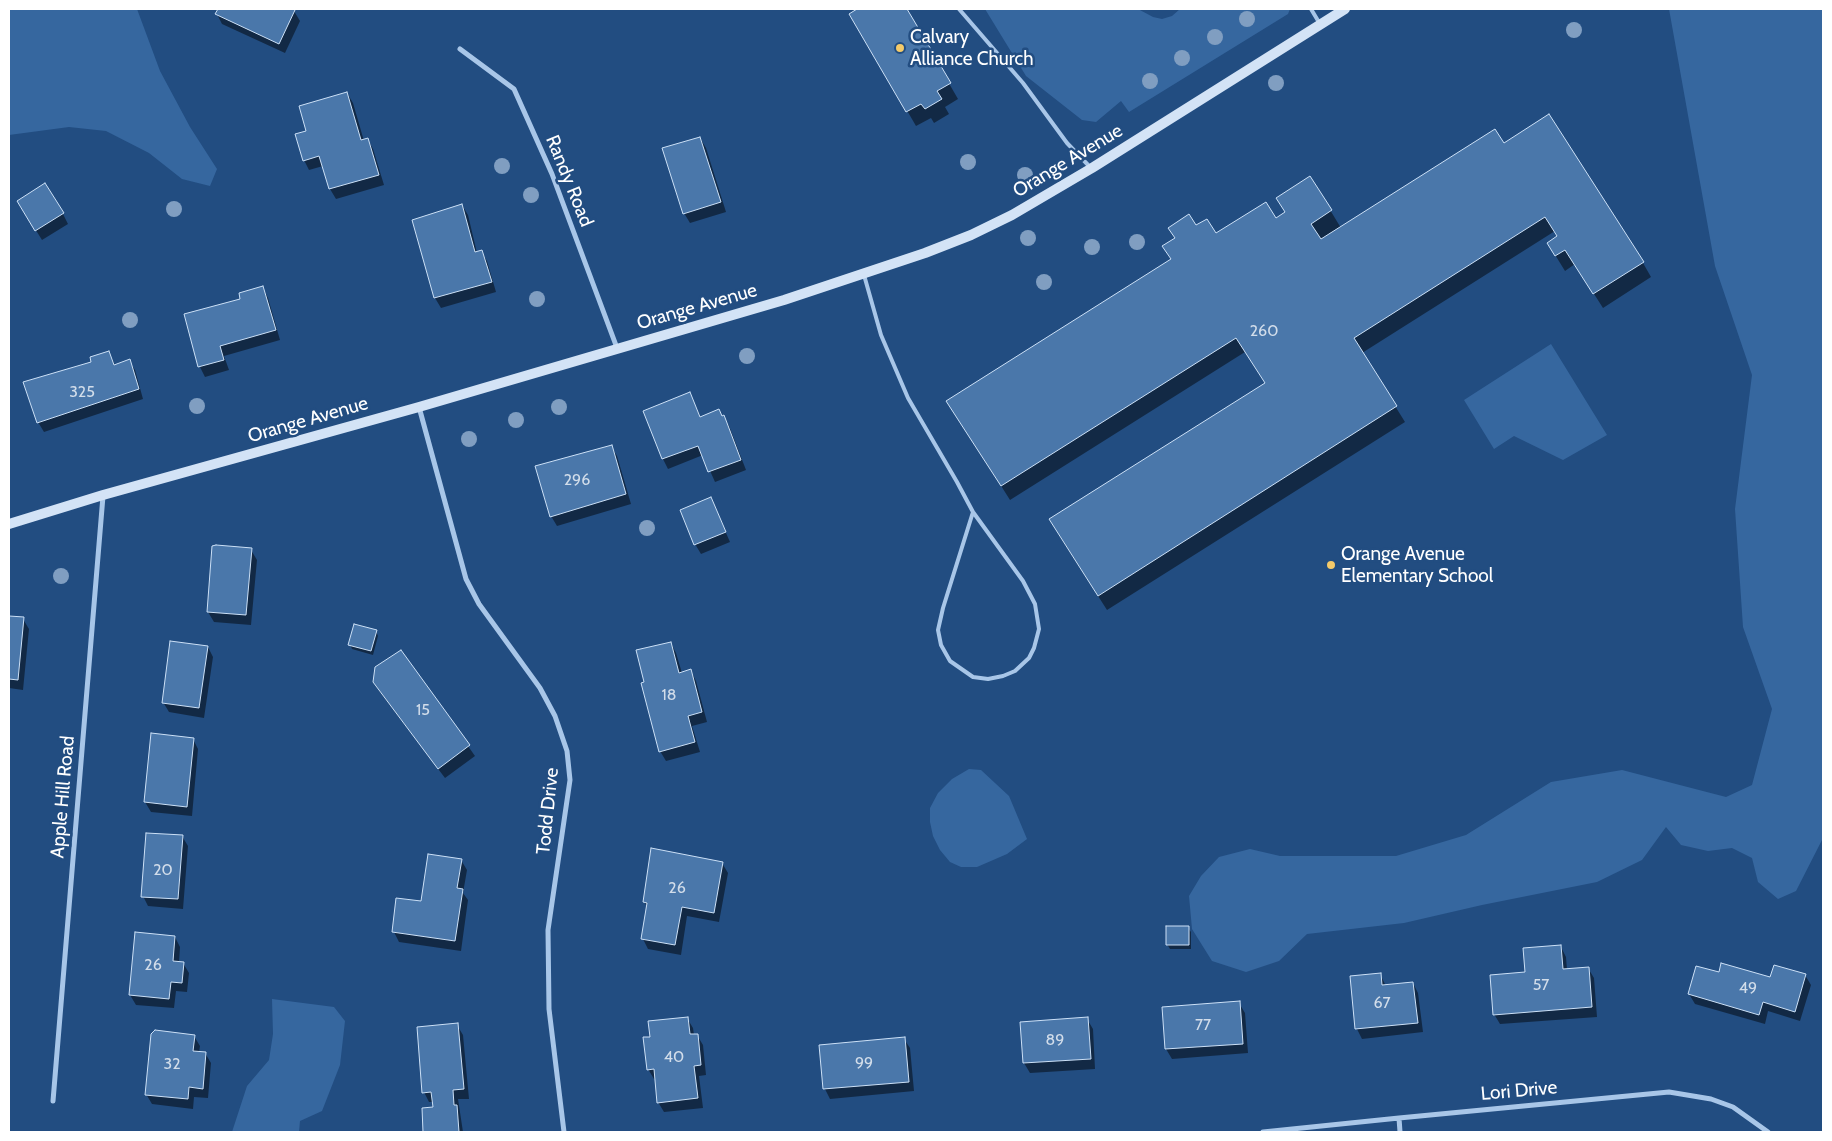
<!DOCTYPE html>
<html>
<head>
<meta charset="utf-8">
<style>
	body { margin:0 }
	#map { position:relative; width:1832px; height:1141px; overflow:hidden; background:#224d81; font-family:Cabin,sans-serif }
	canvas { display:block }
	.frame { position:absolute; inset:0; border:10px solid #fff; pointer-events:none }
</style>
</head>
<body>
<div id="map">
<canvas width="1832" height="1141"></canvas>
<div class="frame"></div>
</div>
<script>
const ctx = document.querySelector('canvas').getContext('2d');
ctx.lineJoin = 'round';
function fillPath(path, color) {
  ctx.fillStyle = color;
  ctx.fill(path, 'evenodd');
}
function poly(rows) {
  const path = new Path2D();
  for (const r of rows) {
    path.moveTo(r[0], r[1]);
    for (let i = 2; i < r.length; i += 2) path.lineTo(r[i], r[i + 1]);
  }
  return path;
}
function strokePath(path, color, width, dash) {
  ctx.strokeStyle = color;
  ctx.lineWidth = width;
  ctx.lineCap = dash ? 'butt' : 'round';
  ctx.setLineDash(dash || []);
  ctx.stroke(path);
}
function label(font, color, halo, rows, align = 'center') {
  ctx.font = font + ' Cabin,sans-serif';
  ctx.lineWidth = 5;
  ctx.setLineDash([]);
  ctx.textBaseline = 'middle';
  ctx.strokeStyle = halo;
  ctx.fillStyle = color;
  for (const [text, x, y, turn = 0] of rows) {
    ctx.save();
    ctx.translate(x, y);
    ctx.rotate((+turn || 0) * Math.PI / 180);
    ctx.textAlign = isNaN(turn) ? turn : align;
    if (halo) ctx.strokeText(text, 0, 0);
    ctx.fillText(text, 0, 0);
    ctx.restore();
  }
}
const green = poly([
	[9,9,137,9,160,71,190,127,217,169,210,186,182,179,149,153,106,131,69,127,9,135],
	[985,9,1138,9,1153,17,1162,19,1172,16,1180,9,1290,9,1288,14,1129,112,1121,101,1096,122,1082,120,1026,76],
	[1669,9,1823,9,1823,838,1796,891,1778,899,1758,882,1752,858,1732,848,1708,851,1681,845,1666,827,1642,860,1597,882,1482,905,1404,923,1307,934,1279,961,1246,972,1212,961,1192,929,1189,896,1201,876,1219,857,1250,849,1280,856,1396,856,1466,835,1551,782,1622,770,1726,797,1752,785,1772,709,1743,627,1735,509,1752,375,1715,266],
	[1551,344,1607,435,1563,460,1514,436,1494,449,1464,400],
	[969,769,981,770,1009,796,1027,839,1007,854,977,867,961,867,950,862,940,850,933,836,930,822,930,808,938,793,952,779],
	[272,999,334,1007,345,1021,340,1065,322,1111,300,1121,299,1132,232,1132,247,1086,269,1060,273,1034]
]);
const shadow = poly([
	[219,9,291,9,294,11,300,21,285,53,222,24,217,14],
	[860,9,906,9,958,99,945,107,949,114,934,123,931,118,916,126,851,14],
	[347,93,353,103,364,141,368,140,373,149,384,185,336,199,330,189,323,166,309,170,304,160,308,132],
	[700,138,706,148,726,212,690,223,684,213],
	[1503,145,1643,263,1651,277,1603,308,1575,264,1565,271,1557,258,1549,243,1559,237,1555,231,1362,353,1405,422,1107,610,1059,535,1266,384,1245,352,1010,500,957,416,1172,260,1196,227,1216,235,1276,220,1286,213,1310,177,1341,228],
	[462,205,468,215,477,253,481,251,487,261,496,292,441,308,435,298,414,221],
	[24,211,63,214,68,224,42,240],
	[263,288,268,298,280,340,224,356,229,370,205,377,200,367,185,315,242,300],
	[109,353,115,365,129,361,135,370,143,399,44,432,38,422,92,363],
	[690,394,701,418,723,417,729,426,746,470,715,482,703,455,668,469,663,459,644,411],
	[611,446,617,456,631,504,557,526,551,516],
	[711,499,730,542,701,554,695,544],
	[251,550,257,560,251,625,214,622,208,612],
	[9,617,23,619,29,629,23,690,9,688],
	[376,631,378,636,373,655,352,649,350,644],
	[671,643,676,653,682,673,691,671,696,681,707,722,692,726,700,752,666,761,660,751],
	[208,647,213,657,204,718,169,712,163,702],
	[401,651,475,756,445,778,380,692,374,682],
	[193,739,198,749,192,816,151,812,145,802],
	[182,836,188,846,183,909,148,906,143,896],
	[461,860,467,870,463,893,468,900,461,951,399,942,394,932],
	[722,863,728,873,719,922,687,916,681,955,648,949,643,939,648,908,644,902],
	[1188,928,1191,932,1191,949,1170,949,1167,944],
	[175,937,180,947,179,963,183,963,189,973,187,992,176,991,174,1008,136,1005,130,995],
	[1561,947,1566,957,1567,970,1588,968,1594,978,1597,1017,1500,1024,1494,1014,1526,974],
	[1380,974,1386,986,1413,983,1418,993,1423,1032,1362,1039,1357,1029],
	[1720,974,1771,979,1805,975,1811,985,1800,1021,1768,1011,1765,1024,1695,1004,1689,994],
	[1239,1003,1245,1013,1248,1053,1172,1059,1166,1049],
	[687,1018,693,1028,694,1035,697,1035,703,1045,706,1075,699,1076,703,1108,664,1112,658,1102,656,1079,654,1079,648,1069,652,1038],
	[1087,1019,1093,1029,1095,1069,1030,1073,1024,1063],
	[457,1025,463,1035,469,1099,458,1099,463,1132,425,1132,423,1109,434,1108,434,1102,429,1102,424,1092],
	[194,1036,200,1046,199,1053,205,1053,211,1063,208,1098,194,1097,193,1109,152,1104,146,1094],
	[904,1039,910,1048,914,1091,830,1099,825,1089]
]);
const building = poly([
	[218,9,293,9,295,10,279,44,215,14,218,9],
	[857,9,907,9,951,83,937,91,942,99,925,109,921,104,906,112,849,14,857,9],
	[347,92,361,140,368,138,379,175,329,189,319,156,303,161,295,134,306,131,299,106,347,92],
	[1549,114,1644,262,1593,294,1565,250,1555,256,1547,243,1557,236,1545,217,1354,338,1397,406,1098,596,1049,519,1265,383,1236,338,1001,486,946,401,1171,259,1162,246,1175,238,1168,228,1189,214,1196,225,1207,219,1216,233,1266,202,1276,218,1285,212,1276,198,1310,176,1332,210,1311,224,1321,239,1495,129,1504,143,1549,114],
	[700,137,721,202,683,214,662,148,700,137],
	[45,183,64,213,35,231,17,201,45,183],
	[462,204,475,252,482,250,492,282,434,298,412,220,462,204],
	[263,286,276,330,220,346,224,360,198,367,184,314,240,299,239,293,263,286],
	[109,351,114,365,130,359,139,389,37,423,23,382,91,362,90,357,109,351],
	[690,392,700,417,719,409,722,416,724,415,741,460,708,472,698,446,662,459,643,411,690,392],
	[612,445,626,494,550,517,535,466,612,445],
	[711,497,726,532,694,545,680,510,711,497],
	[216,545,252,548,246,615,207,612,212,546,216,545],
	[9,616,24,617,18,680,9,679,9,616],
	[354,624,377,630,371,651,348,645,354,624],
	[170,641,208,646,199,708,162,703,170,641],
	[671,642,679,673,691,669,702,712,688,716,695,742,659,752,641,683,644,682,636,650,671,642],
	[401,650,470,745,438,769,373,682,375,667,401,650],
	[151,733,194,738,187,807,144,802,151,733],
	[146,833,183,835,178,899,141,897,146,833],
	[651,848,723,862,714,913,682,907,675,945,641,939,647,903,643,902,651,848],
	[428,854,462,859,457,888,463,889,455,941,392,932,396,898,421,901,428,854],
	[1166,926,1189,926,1189,945,1166,945,1166,926],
	[135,932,175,936,173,961,184,962,182,983,171,982,169,999,129,995,135,932],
	[1561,945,1563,969,1589,967,1592,1007,1493,1015,1490,975,1525,972,1523,948,1561,945],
	[1721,963,1770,977,1774,965,1806,974,1795,1012,1763,1002,1759,1015,1688,994,1696,966,1719,972,1721,963],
	[1381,973,1382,985,1413,982,1418,1023,1355,1029,1350,976,1381,973],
	[1240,1001,1243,1044,1165,1049,1162,1007,1240,1001],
	[688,1017,690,1034,698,1034,701,1065,694,1066,698,1098,657,1103,654,1069,647,1070,643,1037,650,1037,648,1021,688,1017],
	[1088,1017,1091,1059,1023,1063,1020,1022,1088,1017],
	[458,1023,464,1089,453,1090,454,1105,457,1105,459,1132,423,1132,422,1108,433,1107,431,1092,422,1093,417,1027,458,1023],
	[155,1030,195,1035,193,1051,206,1052,203,1089,189,1087,188,1099,145,1095,151,1034,155,1030],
	[905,1037,909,1082,823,1089,819,1045,905,1037]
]);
const service = poly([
	[959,9,1023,83,1067,143,1090,167],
	[1311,9,1320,24],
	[864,275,881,335,908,398,957,482,973,512,1023,581,1035,604,1039,629,1034,648,1029,658,1015,671,1003,676,988,679,973,677,950,661,941,645,938,630,943,608,973,512]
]);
const minor = poly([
	[460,49,514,89,552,174,617,348],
	[419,407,466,579,479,604,540,688,555,716,567,751,570,780,548,930,549,1009,564,1132],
	[53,1101,103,496],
	[1399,1118,1400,1132],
	[1263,1132,1399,1118,1669,1092,1711,1099,1733,1107,1768,1132]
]);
const secondary = poly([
	[9,524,103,495,419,407,784,300,925,253,971,235,1012,215,1092,168,1345,9]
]);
const trees = [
	[1247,19],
	[1574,30],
	[1215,37],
	[1182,58],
	[1150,81],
	[1276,83],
	[968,162],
	[502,166],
	[1025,175],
	[531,195],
	[174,209],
	[1028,238],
	[1137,242],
	[1092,247],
	[1044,282],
	[537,299],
	[130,320],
	[747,356],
	[197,406],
	[559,407],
	[516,420],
	[469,439],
	[647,528],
	[61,576]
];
const markers = [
	[900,48,5,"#f4ca6a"],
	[1331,565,5,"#f4ca6a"]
];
const numberNames = [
	["260",1264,331],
	["325",82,392],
	["296",577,480],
	["18",669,695],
	["15",423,710],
	["20",163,870],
	["26",677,888],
	["26",153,965],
	["57",1541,985],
	["49",1748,988],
	["67",1382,1003],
	["77",1203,1025],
	["89",1055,1040],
	["40",674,1057],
	["99",864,1063],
	["32",172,1064]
];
const poiNames = [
	["Calvary",910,37],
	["Alliance Church",910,59],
	["Orange Avenue",1341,554],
	["Elementary School",1341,576]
];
const streetNames = [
	["Orange Avenue",1068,161,-31],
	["Randy Road",569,181,68],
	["Orange Avenue",697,307,-16],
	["Orange Avenue",308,420,-16],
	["Apple Hill Road",63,797,-85],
	["Todd Drive",548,811,-84],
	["Lori Drive",1519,1091,-5]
];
fillPath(green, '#36679f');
fillPath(shadow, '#0007');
fillPath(building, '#4a77aa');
strokePath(building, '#cce0f6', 1);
strokePath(service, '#a8c6e8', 4);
strokePath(minor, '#a8c6e8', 5);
strokePath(secondary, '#d3e3f6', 10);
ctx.fillStyle = '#809ec1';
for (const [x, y] of trees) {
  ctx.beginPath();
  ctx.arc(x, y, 8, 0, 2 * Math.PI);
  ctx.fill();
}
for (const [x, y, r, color] of markers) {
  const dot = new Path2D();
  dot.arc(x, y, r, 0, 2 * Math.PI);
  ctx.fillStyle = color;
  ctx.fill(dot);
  strokePath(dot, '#224d81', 2);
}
label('16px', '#d2ddea', null, numberNames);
label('19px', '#fff', '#224d81', poiNames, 'left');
label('19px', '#fff', '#224d81', streetNames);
</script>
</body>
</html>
